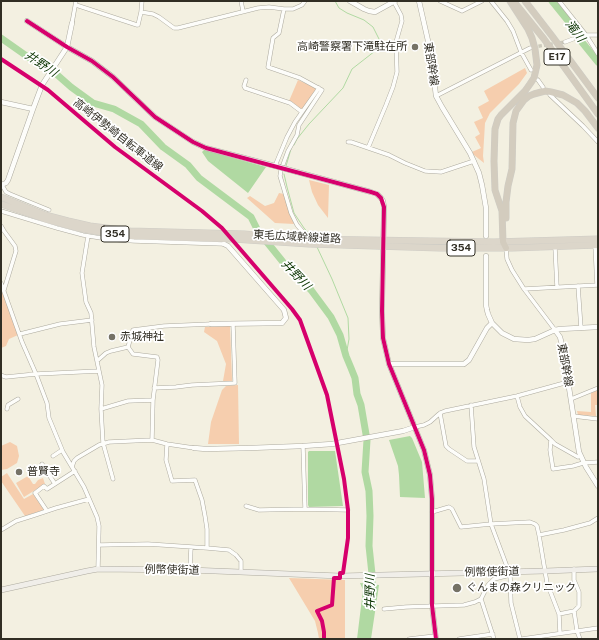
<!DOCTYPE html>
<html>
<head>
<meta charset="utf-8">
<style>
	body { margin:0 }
	#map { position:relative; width:599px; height:640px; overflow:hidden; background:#f3f0e1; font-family:"Public Sans",sans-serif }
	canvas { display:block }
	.frame { position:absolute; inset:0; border:2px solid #312e24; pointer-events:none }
</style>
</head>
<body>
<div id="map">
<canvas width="599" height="640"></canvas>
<div class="frame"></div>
</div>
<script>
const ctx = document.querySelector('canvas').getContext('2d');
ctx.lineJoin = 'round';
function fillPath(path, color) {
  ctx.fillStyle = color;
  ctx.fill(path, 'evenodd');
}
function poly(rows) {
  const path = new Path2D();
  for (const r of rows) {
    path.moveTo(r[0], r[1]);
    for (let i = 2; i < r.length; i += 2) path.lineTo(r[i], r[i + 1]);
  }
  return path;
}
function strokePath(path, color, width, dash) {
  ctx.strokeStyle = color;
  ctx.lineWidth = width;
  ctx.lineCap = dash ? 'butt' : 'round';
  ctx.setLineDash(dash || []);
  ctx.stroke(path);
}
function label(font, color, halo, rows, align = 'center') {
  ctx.font = font + ' "Public Sans","Noto Sans JP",sans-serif';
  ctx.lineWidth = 3.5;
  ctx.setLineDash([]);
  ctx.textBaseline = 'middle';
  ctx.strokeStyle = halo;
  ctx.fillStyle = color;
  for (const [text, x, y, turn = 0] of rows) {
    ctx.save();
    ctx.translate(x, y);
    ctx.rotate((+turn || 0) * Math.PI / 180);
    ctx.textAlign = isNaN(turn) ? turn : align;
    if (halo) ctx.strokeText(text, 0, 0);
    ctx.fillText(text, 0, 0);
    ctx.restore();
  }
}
const green = poly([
	[525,68,527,73,519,84,490,113,485,123,483,156,484,163,474,155,472,152,481,148,475,137,480,134,474,122,483,118,478,107,489,101,484,91],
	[298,80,316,88,314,93,303,108,301,109,292,102,289,101],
	[309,180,329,185,328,218,318,205,312,192],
	[279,193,284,194,294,224,275,223,247,198,250,196,265,206,274,203],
	[1,287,18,335,9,339,6,346,1,348],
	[230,326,232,379,232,381,223,381,226,364,217,341,204,332,205,327],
	[238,385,239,444,208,444,211,422,222,390,226,386],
	[598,390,598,405,595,405,596,416,578,415,577,411,591,412,591,393],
	[10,442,17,446,19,456,17,463,7,469,1,470,1,446],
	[7,473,24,499,33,494,44,510,25,516,1,481,1,477],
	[28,476,33,484,35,484,38,480,43,478,45,484,24,497,16,483],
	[289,578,345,580,345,639,319,639,318,633,315,621]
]);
const water = poly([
	[204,150,266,167,248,193,208,161,202,152],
	[410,436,412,438,422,462,425,498,400,497,399,475,398,466,389,440],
	[309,451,335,451,343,506,309,507,308,505,308,452],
	[360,583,379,585,371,639,357,639,363,590]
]);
const stream = poly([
	[294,145,297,139,309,124,343,88,352,69,375,51,378,47,379,39,373,27,364,20,347,13,339,8,335,1],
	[286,166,291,149],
	[284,174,287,187,294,213,304,228,312,237],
	[317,247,332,279,348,318,349,339,346,356]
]);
const river = poly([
	[552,1,569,22,581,41,598,62],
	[1,38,28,57,54,72,71,87,93,103,114,109,141,124,163,147,188,165,199,178,251,217,258,231,283,262,295,273,311,290,331,317,340,335,346,356,351,368,355,378,357,394,361,405,367,440,365,472,369,491,370,516,369,546,372,574,372,593]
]);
const minorTunnel = poly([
	[533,47,565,42]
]);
const minor = poly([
	[241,1,243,11],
	[440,1,462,11,482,1],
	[491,1,507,21,513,31,521,52,531,70],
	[559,1,586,35,598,54],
	[76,5,137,25,138,25,141,12,142,1],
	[284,9,279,33,273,38,268,67,300,78,322,90,299,125,297,135,288,151,281,170,280,176,291,213,297,225,303,232],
	[141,12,153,14,159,17,174,28,178,28,258,8,269,7,284,9,293,9,302,5,305,1],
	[72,23,76,1],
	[586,35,598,35],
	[565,42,573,39],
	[246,80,244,86,245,88,290,103,302,112],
	[538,80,543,87],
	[550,95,583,126,598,142],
	[436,96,530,48],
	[348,142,351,142,389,155,405,163,425,171,441,172,474,161],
	[368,148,386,105,393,87,397,72,396,42,402,21,401,15,394,2],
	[275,166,287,137,295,122,319,88],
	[2,185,6,192,10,194,49,210],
	[1,211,57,228,83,235,107,239,134,241,224,244],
	[1,226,4,231,15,246,16,251,4,290],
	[88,236,82,273,86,302,91,313,94,347,102,385,101,409,103,443,113,479],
	[595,245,597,285],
	[555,247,557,287],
	[506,248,507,259,512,270,524,289,555,330],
	[1,283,22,342,36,374,47,403,49,418,63,452,84,487,97,517,99,526,98,569],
	[578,286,581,328],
	[524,289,598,285],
	[20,334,60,324,92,320],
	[128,347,133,330,164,326,211,324],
	[97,361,106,353,111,351,128,347,133,354,157,357,158,360,153,400,152,440],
	[1,375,3,376,6,377,36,374,99,371],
	[154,388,176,387,192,385,235,383,233,324],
	[517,396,520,407,525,416,551,440,550,450,553,469,573,466,583,463,598,462],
	[571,399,598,388],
	[471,405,474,447,484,479,491,524,509,572],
	[7,409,8,405,18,399],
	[101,409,128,401,153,400],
	[440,413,446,446,449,449,467,461,478,461],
	[573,416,598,419],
	[415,427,424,425,430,422,440,413,445,411,517,396,568,382],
	[551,440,555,444,578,457,580,456],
	[167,444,166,460,172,481,195,480,202,500,205,516,207,529,207,548],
	[303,446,305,509],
	[53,456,62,450],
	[42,464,55,484],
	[72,467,74,461,77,458,99,445,109,442,152,440,167,444,194,448],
	[246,506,259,510,305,509,348,510],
	[47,511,35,493,44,486,47,489,75,471],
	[432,512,449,507,452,509,461,527,491,524,530,522,535,524,537,526,539,535,547,583,559,614,560,633],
	[1,530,16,521,35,515,56,508,89,499],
	[539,535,564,530,590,523,598,518],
	[99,545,148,544,207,548,229,550,236,555,241,561,241,572],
	[190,570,191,547],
	[510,573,511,603,520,639],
	[481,599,494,639],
	[384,609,406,607,464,605,475,602,481,599,488,585,494,579,510,575],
	[574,611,577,631,580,639],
	[559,614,574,611,579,606,579,592,574,580,574,569],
	[409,639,435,636],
	[459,639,493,634],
	[522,639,598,628]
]);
const tertiary = poly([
	[350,1,364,9,369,11,375,12,395,1],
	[419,1,431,54,436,96,442,107,470,153,479,173,482,185,486,208,486,236],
	[27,21,67,47,92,61,113,77,155,117,193,142,206,148,279,167],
	[1,102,33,109],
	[297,172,371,192,377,194,381,198,383,201,384,207,382,311,383,338,389,364,424,450,430,475,432,499,432,605,436,639],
	[1,185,6,183,8,180,33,109,42,85,67,47,72,23],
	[486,256,486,305,487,310,488,314,492,323,502,333,514,339,528,340,535,339,555,330,560,329,598,327],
	[211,324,282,323,286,318,284,310,228,246,224,244],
	[555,330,560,337,563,349,579,452,586,467,598,486],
	[389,364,464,364,469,360,487,328,492,323],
	[194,448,206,449,250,448,303,446,332,444,403,431,415,427]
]);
const secondary = poly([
	[1,590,87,571,98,569,190,570,340,576,545,571,598,569]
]);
const trunk = poly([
	[1,197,45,215,68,221,90,226,130,231,244,234,305,239,494,242,598,239],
	[1,204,45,219,78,228,105,233,130,236,233,239,309,244,440,248,512,248,598,245]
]);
const motorway = poly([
	[525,1,552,36,598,98],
	[515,3,544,39,598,114],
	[506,218,506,202,508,186,512,169,513,123,516,111,524,100,529,96,534,94,545,91,551,92,563,95,577,103,585,111,598,128],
	[506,248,503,242,502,211,495,190,494,161,495,129,498,119,501,115,525,91,530,84,534,78,537,65,535,49,532,38,528,29,510,1]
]);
const tertiaryBridge = poly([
	[279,167,297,172]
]);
const cycleway = poly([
	[27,21,67,47,92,61,113,77,155,117,193,142,206,148,371,192,377,194,381,198,384,207,382,311,383,338,389,364,424,450,430,475,432,499,432,605,436,639],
	[1,59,48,90,115,147,202,211,222,228,292,309,300,320,327,395,344,479,348,510,348,538,343,573,340,573,340,578,334,578,332,605,317,611,322,621,324,632,324,639]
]);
const markers = [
	[415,47,4,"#757266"],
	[112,337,4,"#757266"],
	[19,472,4,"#757266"],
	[457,588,5,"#757266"]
];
const shields = [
	[557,57,26],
	[115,234,28],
	[461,248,28]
];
const shieldNames = [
	["E17",557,57],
	["354",115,234],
	["354",461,248]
];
const poiNames = [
	["高崎警察署下滝駐在所",407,47,"right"],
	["赤城神社",120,337],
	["普賢寺",27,472],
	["ぐんまの森クリニック",466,588]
];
const streetNames = [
	["東部幹線",431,64,81],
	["高崎伊勢崎自転車道線",118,135,38],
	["東毛広域幹線道路",297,237,3],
	["東部幹線",565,365,80],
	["例幣使街道",172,570,1],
	["例幣使街道",492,572,-1]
];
const waterNames = [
	["滝川",575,31,53],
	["井野川",41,64,34],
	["井野川",296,275,46],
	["井野川",370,592,-90]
];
fillPath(green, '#f6ceae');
fillPath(water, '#b0d9a2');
strokePath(stream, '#b0d9a2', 1);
strokePath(river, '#b0d9a2', 7);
strokePath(minorTunnel, '#ccc9bb', 3.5, [3.5, 2]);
strokePath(minor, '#adaa9f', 4.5);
strokePath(tertiary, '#adaa9f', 5.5);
strokePath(secondary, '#adaa9f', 6);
strokePath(trunk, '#ceccc5', 7);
strokePath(motorway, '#ceccc5', 7);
strokePath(minor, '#fdfdfa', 3.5);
strokePath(tertiary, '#fdfdfa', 4.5);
strokePath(secondary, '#f0eee9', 5);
strokePath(trunk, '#dcd6ca', 6);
strokePath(motorway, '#d3ccbe', 6);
strokePath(tertiaryBridge, '#adaa9f', 5.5, []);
strokePath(tertiaryBridge, '#fdfdfa', 4.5);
strokePath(cycleway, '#d6006c', 4);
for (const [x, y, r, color] of markers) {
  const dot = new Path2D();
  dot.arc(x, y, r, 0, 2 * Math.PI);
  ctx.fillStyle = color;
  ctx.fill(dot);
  strokePath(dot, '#fff', 1.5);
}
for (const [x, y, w] of shields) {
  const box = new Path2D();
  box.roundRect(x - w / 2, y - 8, w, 16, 3);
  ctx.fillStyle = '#fff';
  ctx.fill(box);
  strokePath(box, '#312e24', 1);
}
label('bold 10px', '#312e24', null, shieldNames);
label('11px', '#312e24', '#fff', poiNames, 'left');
label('11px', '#312e24', '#fff', streetNames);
label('italic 12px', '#0d3604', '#fff', waterNames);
</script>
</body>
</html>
